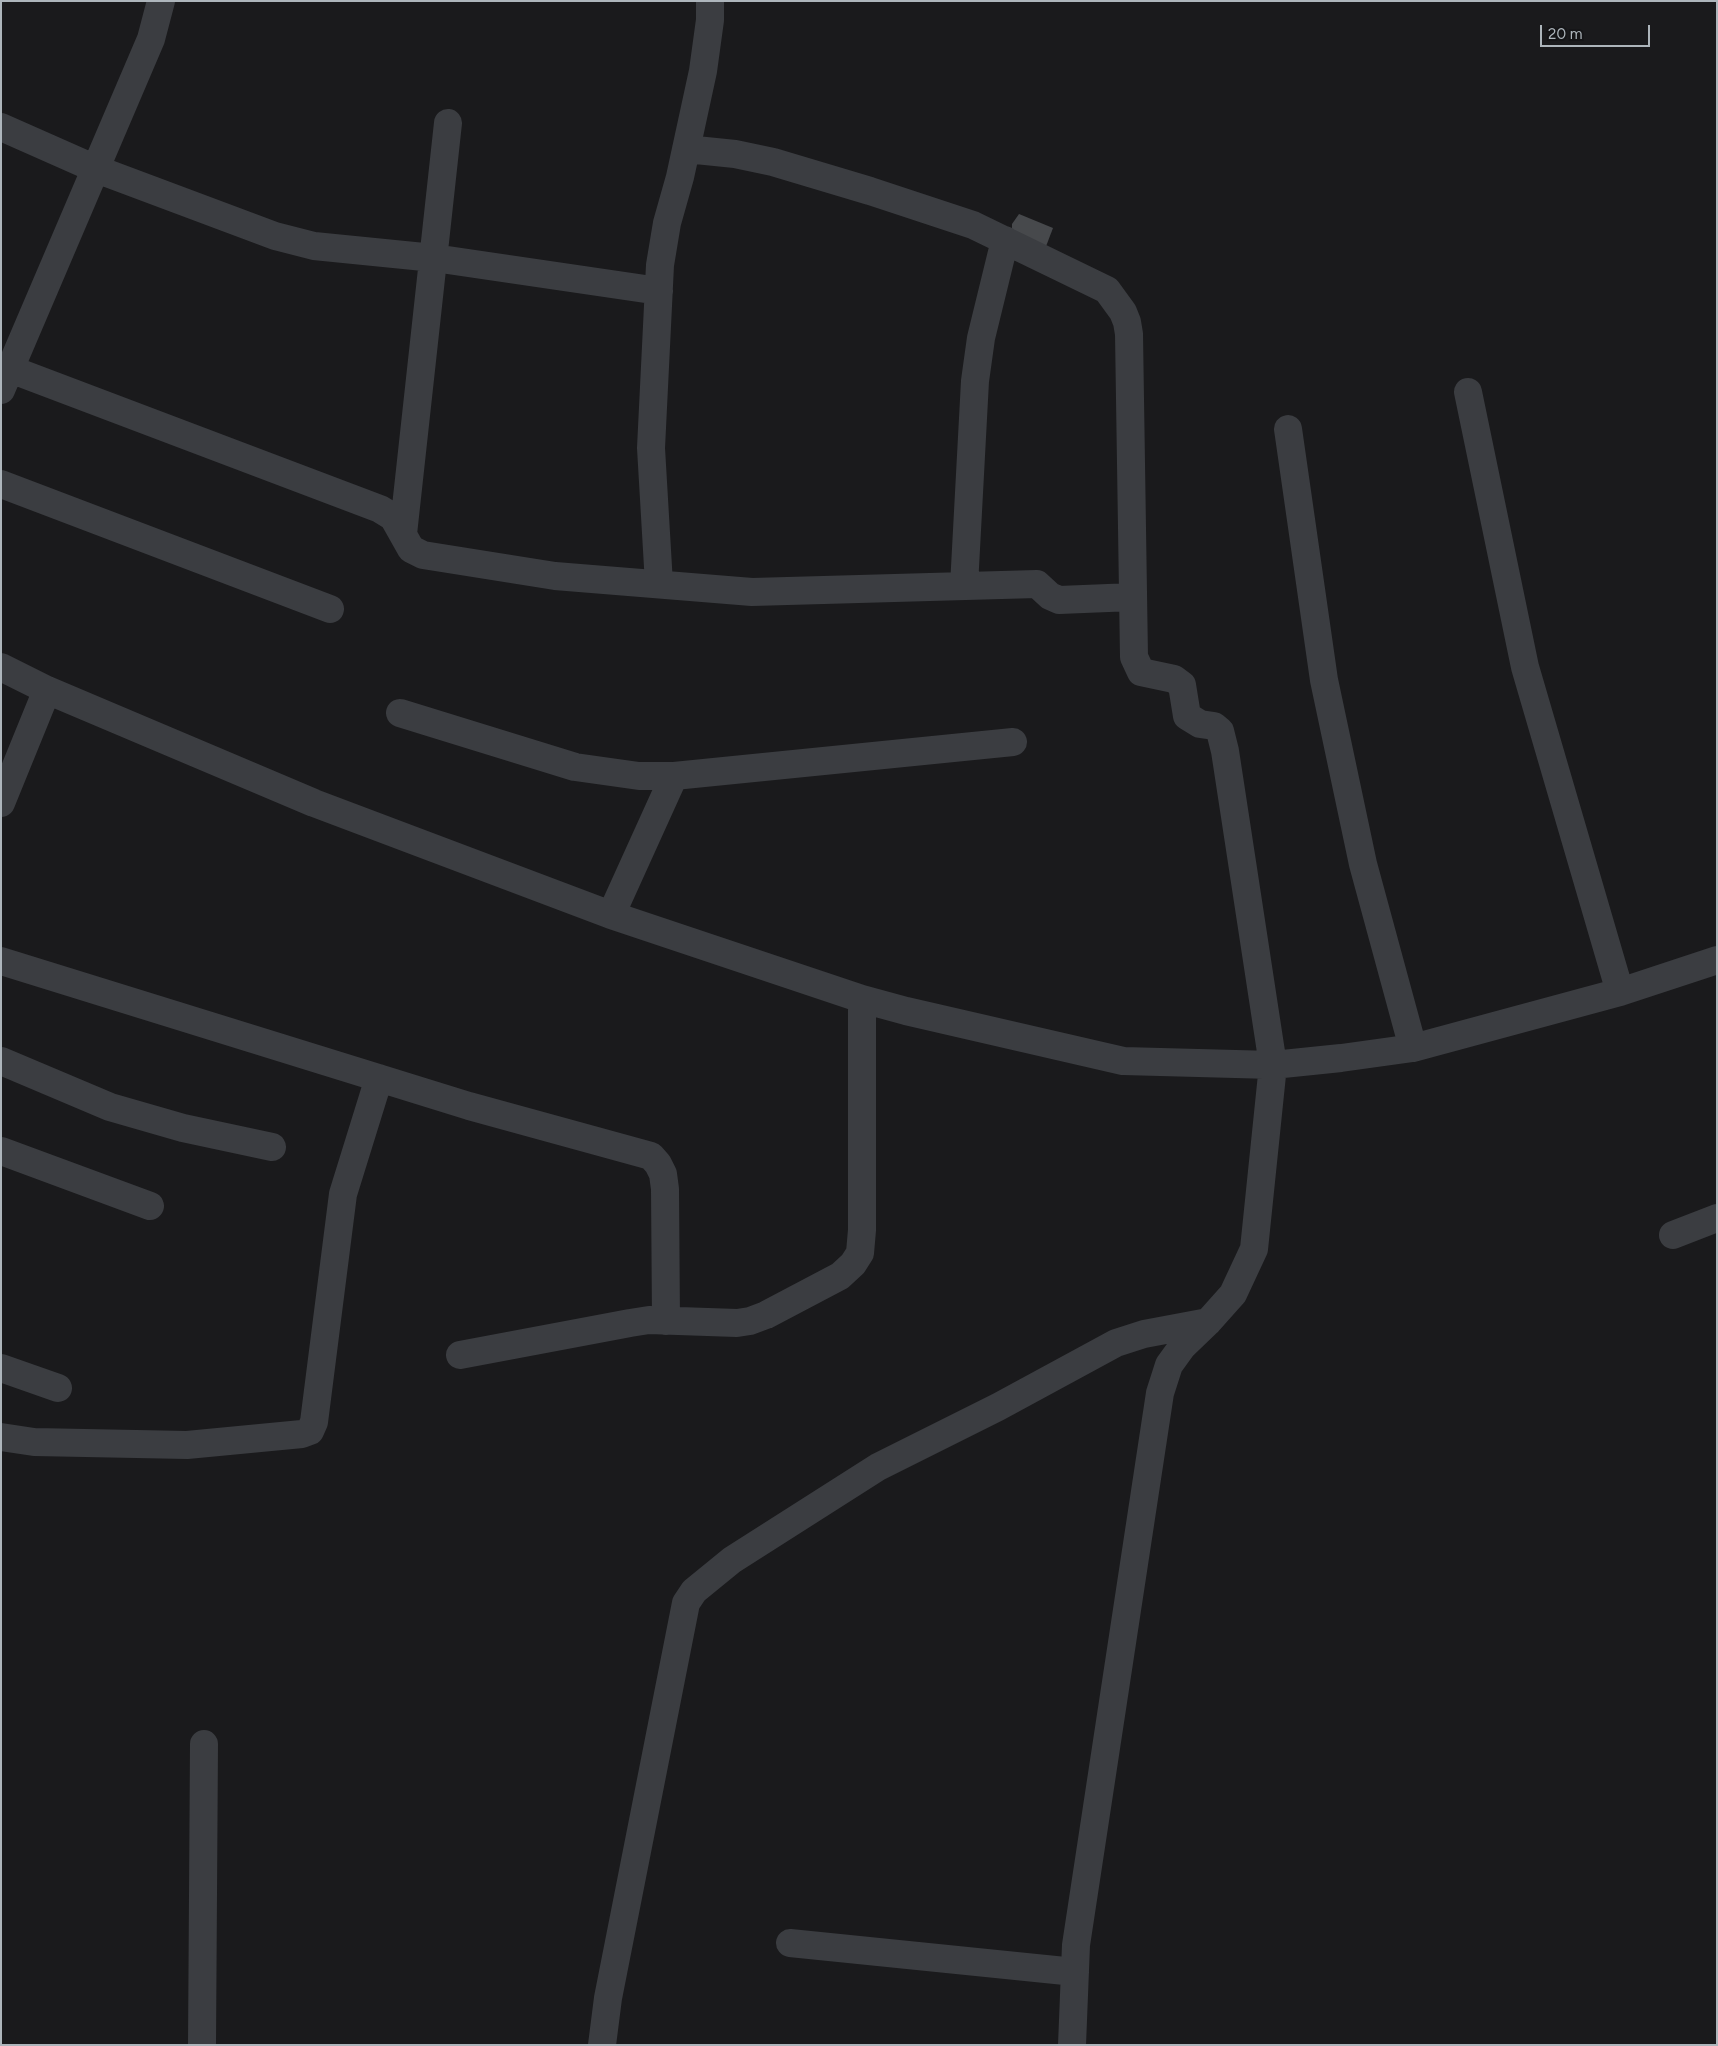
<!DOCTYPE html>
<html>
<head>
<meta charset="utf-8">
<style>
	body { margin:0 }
	#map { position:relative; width:1718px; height:2046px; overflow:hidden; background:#1a1a1c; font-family:Figtree,sans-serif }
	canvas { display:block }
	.frame { position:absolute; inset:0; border:2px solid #adb5bb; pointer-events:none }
	.scale { position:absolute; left:1540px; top:25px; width:110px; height:22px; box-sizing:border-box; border:2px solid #adb5bb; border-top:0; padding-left:6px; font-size:15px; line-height:18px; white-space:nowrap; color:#adb5bb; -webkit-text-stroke:4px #151517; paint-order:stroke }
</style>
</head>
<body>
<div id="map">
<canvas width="1718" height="2046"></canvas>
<div class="frame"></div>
<div class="scale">20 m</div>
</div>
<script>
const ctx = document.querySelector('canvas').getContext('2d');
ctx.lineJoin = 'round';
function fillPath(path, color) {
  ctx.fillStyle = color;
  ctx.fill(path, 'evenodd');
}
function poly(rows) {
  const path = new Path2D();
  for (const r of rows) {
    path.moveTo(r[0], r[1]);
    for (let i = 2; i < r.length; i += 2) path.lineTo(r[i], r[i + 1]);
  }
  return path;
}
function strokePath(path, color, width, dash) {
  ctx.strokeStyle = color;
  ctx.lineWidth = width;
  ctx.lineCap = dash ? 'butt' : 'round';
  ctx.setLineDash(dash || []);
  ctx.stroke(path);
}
const building = poly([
	[1019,214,1053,228,1045,249,1012,235,1012,224]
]);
const minor = poly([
	[1,127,96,169,275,236,314,246,434,258,659,291],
	[686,149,735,154,773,162,870,191,973,225,1107,290,1123,312,1127,322,1129,334,1134,657,1141,672,1174,679,1182,685,1187,716,1200,724,1214,726,1220,731,1225,751,1273,1065,1254,1249,1233,1294,1208,1322,1182,1347,1169,1365,1160,1393,1076,1945,1072,2045],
	[10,369,380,509,393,517,411,549,423,555,555,576,752,592,1037,584,1050,596,1059,600,1133,597],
	[1,390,151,39,161,1],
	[1468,392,1525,667,1620,992],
	[1288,429,1324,680,1363,864,1413,1048],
	[1,484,330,609],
	[403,534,448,123],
	[659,584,651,448,660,265,667,223,680,177,703,71,710,20,710,1],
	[964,586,975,381,981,338,1005,240],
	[1,667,47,690,314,803,611,915,862,999,906,1011,1123,1061,1273,1065,1341,1058,1413,1048,1620,992,1717,960],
	[400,713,575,767,639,776,674,776,1013,742],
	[1,803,47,690],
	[611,915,674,776],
	[1,961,469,1106,651,1156,658,1164,663,1174,665,1189,666,1321],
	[1,1061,110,1107,183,1128,272,1147],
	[1,1151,150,1206],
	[1673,1235,1717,1218],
	[460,1355,630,1323,649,1320,737,1323,750,1321,766,1315,840,1276,853,1264,860,1253,862,1230,862,999],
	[1,1368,58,1388],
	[1,1437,34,1442,187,1445,302,1434,310,1431,314,1422,343,1194,379,1078],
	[790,1943,1075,1972],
	[202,2045,204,1744],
	[602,2045,608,1998,686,1603,694,1591,732,1560,878,1467,998,1407,1116,1343,1144,1334,1208,1322]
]);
fillPath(building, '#47494c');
strokePath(minor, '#3b3d41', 28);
</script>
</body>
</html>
